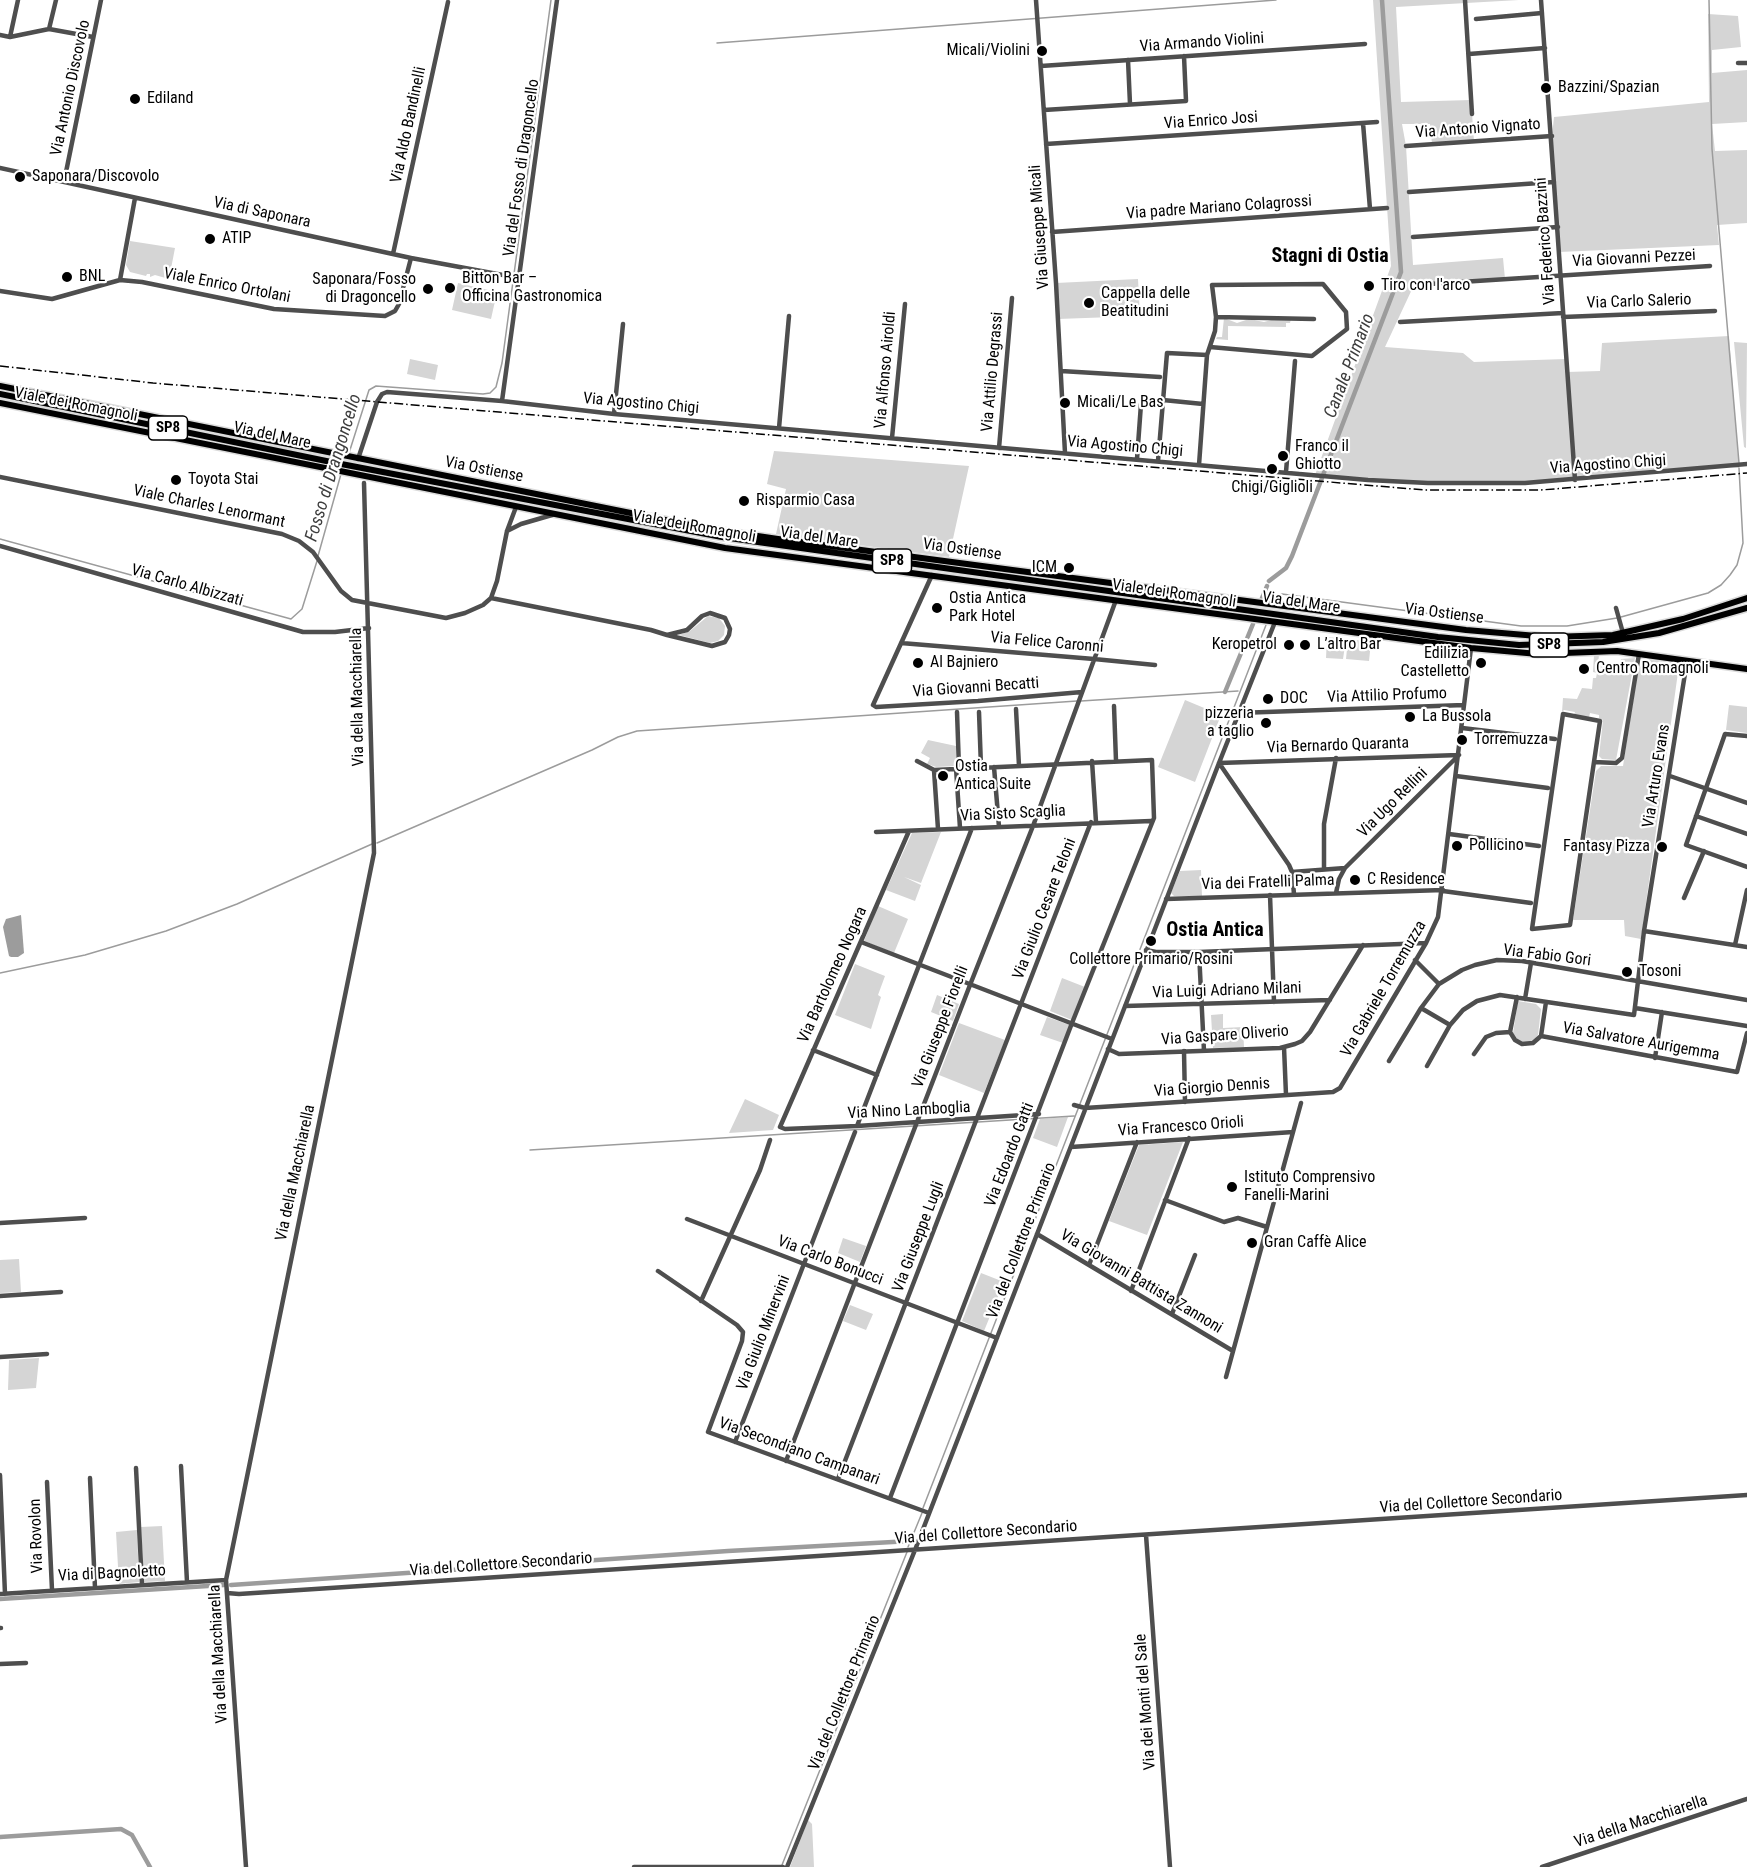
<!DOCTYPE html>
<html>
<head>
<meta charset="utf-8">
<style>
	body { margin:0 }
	canvas { display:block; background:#fff }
</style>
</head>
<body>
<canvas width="1747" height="1867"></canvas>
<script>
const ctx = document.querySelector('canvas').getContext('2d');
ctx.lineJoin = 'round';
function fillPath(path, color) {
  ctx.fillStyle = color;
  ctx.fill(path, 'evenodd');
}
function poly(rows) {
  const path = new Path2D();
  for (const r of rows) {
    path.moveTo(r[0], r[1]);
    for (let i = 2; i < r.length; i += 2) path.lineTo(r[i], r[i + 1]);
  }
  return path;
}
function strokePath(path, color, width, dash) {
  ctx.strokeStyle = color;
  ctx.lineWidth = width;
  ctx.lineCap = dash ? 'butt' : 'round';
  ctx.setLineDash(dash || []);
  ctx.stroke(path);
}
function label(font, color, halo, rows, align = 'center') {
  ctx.font = font + ' "Roboto Condensed",sans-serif';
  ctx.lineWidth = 4.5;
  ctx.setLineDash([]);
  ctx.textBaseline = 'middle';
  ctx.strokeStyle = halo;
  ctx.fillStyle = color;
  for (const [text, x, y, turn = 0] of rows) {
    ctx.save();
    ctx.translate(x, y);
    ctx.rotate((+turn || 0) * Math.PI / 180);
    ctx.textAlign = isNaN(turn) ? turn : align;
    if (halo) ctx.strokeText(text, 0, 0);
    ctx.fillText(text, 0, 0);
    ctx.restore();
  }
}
const green = poly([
	[1373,0,1519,0,1396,7,1401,102,1471,100,1474,141,1432,144,1430,124,1402,124,1406,146,1413,265,1503,258,1505,279,1414,285,1385,347,1463,353,1474,362,1566,359,1567,372,1600,371,1602,343,1729,336,1739,468,1730,467,1525,483,1428,483,1315,475,1391,266],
	[1708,14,1738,16,1741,47,1712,50,1712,73,1747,70,1747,122,1712,124,1715,151,1747,150,1747,223,1717,225,1719,245,1559,252,1552,136,1554,117,1709,102],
	[130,241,175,248,169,279,155,275,150,277,150,274,147,274,146,276,130,272,126,265],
	[1138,279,1140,316,1058,319,1056,283],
	[458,283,497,292,491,319,452,310],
	[1224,318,1237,323,1249,319,1264,322,1275,319,1291,319,1290,323,1286,323,1286,327,1228,326,1228,340,1216,339,1217,337,1222,337],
	[1734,342,1747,343,1746,448,1744,447],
	[410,359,438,365,435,380,407,374],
	[774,451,969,466,949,557,776,534,786,489,767,484],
	[708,616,719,618,725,626,724,635,718,641,710,643,679,635,690,631],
	[1327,637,1346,639,1343,659,1326,658],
	[1348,639,1371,642,1369,661,1346,659],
	[1594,655,1599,655,1598,664,1619,668,1621,659,1635,658,1616,760,1602,759,1599,756,1603,720,1599,718,1599,715,1590,713,1589,717,1574,715,1575,712,1564,710,1562,712,1563,698,1577,699,1582,688,1592,689,1593,678,1596,678,1597,673,1593,672],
	[1648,659,1679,665,1641,939,1625,936,1624,920,1573,920,1596,771,1601,766,1623,766,1638,669],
	[1185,700,1221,715,1195,782,1158,767],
	[1729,705,1747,707,1747,733,1726,730],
	[928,740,956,746,956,766,936,767,927,764,930,758,921,753],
	[941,832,921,883,904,877,921,885,915,901,886,890,912,833],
	[1201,870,1202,896,1174,896,1171,893,1180,871],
	[878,906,908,919,894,953,864,941],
	[855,964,885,976,878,995,881,997,871,1029,835,1015],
	[1062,978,1085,987,1072,1020,1050,1011],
	[937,995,959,1004,953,1021,931,1012],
	[1518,1001,1536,1004,1541,1009,1538,1035,1533,1041,1522,1043,1517,1039,1513,1033],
	[1223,1014,1223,1028,1243,1027,1244,1047,1213,1048,1211,1015],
	[1047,1017,1070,1025,1063,1043,1040,1035],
	[959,1023,1005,1040,984,1093,939,1075],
	[745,1099,779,1115,773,1130,729,1133],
	[1068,1117,1057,1147,1033,1138,1040,1119],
	[1183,1142,1147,1235,1109,1221,1139,1145],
	[843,1238,866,1246,860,1262,838,1253],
	[19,1259,21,1292,0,1293,0,1260],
	[981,1273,1004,1282,984,1331,962,1321],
	[850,1305,873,1314,866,1330,843,1321],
	[39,1358,36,1388,8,1390,9,1360],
	[162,1526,165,1581,144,1582,141,1527],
	[137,1530,139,1582,119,1584,116,1532],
	[808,1820,812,1824,814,1867,790,1867]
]);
const water = poly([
	[21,915,24,953,18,957,11,957,9,956,3,927,6,919]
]);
const stream = poly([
	[1709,0,1712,149,1739,463],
	[717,43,1276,0],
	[349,453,369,390,376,386,483,394,490,393,496,387,502,363,551,0],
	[0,539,291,619,302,609,317,561],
	[318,556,341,474],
	[1274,601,1277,596,1282,594,1521,626,1567,626,1617,618],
	[1621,617,1708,593,1721,585,1730,575,1737,565,1743,543,1739,468],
	[1081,701,1238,691],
	[377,843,592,750,618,737,637,731,1077,701],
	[0,973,85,955,166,931,237,904,372,844],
	[530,1150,1074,1116],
	[923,1508,1266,625],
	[908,1547,922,1513],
	[782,1865,907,1552]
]);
const canal = poly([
	[1269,581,1286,568,1292,556,1401,272,1382,0],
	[1262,598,1267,586],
	[1225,692,1253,624],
	[231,1585,728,1551,911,1541],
	[0,1599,224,1585],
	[0,1837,121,1829,132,1835,150,1867]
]);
const minor = poly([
	[1036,0,1056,283,1065,453],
	[1465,0,1472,114],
	[1541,0,1575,480],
	[1476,19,1542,13],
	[49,29,56,0],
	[0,35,10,37,49,29,93,37],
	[10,37,18,0],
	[1469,54,1545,48],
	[1128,60,1130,104],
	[1738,63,1747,63],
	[1041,66,1365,44],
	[1044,110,1186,101,1184,56],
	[1363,123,1370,209],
	[1046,144,1377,122],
	[1406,146,1552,136],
	[0,168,411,258,519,278],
	[64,182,101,0],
	[1409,192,1554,182],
	[1052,232,1387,208],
	[1413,237,1558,227],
	[393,254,448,2],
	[120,280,135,198],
	[1414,285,1710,266],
	[0,291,52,299,120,280,142,282,274,309,385,316,395,311,399,304,411,258],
	[1216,317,1314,319],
	[1563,317,1715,311],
	[1400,322,1563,313],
	[1061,371,1160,377],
	[1163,400,1203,404],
	[502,401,557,0],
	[614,414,623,324],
	[779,428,789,316],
	[892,438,905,304],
	[999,448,1012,298],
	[358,459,377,402,382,394,387,392,502,401,614,414,1368,480,1428,483,1525,483,1747,464],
	[1137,459,1141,404],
	[1158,461,1167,353,1207,355],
	[1199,465,1207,355,1215,331,1216,317,1212,285,1323,284,1346,312,1347,329,1312,356,1210,347],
	[1286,472,1295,361],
	[0,477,282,534,299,541,313,552,341,591,352,600,446,618,465,613,483,605,491,598,497,581,507,531,516,507],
	[507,531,521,524,552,515],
	[0,546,303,632,335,632,369,628],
	[932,575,873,705,876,707,978,701,1082,692],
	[491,598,651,630,667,635,712,646,725,642,729,635,730,629,725,618,710,613,702,616,687,630,667,635],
	[1616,608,1623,633],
	[901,643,1094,659,1155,665],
	[1114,706,1116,761],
	[1016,709,1019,766],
	[957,712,959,768],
	[979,712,981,767],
	[1238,713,1464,705],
	[1563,714,1600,721,1570,925,1532,929,1563,714],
	[1462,728,1555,739],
	[1747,736,1725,734,1686,845,1747,867],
	[1092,761,1096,822],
	[1594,762,1616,763,1622,758,1639,654],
	[1219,763,1459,755],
	[1219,763,1289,865,1292,872,1294,894],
	[994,767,999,827],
	[956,768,960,828],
	[934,770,938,829],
	[1456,776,1548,788],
	[1670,776,1747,803],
	[1696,816,1747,834],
	[909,831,780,1127,785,1129,857,1126,1039,1114],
	[876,832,1151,821],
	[1449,834,1539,846],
	[1324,869,1324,824,1336,758],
	[1292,872,1345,868],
	[1443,891,1531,903],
	[1336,893,1339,879,1345,868,1459,755],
	[1270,895,1274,1002],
	[1684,898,1704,851],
	[1166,899,1443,890],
	[1644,931,1747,947],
	[861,942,1112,1039],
	[1735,945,1747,890],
	[1146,950,1156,952,1199,952,1426,943],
	[1199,952,1204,1051],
	[1415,960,1439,984],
	[1517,997,1510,1032,1515,1040,1522,1044,1533,1043,1541,1036,1546,1002],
	[1525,999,1531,963],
	[1125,1006,1330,1000],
	[1421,1008,1450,1025],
	[1635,1008,1747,1026],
	[1541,1036,1737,1072,1747,1033],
	[1284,1047,1286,1095],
	[1108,1049,1119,1054,1280,1048,1295,1044,1302,1041,1310,1032,1363,945],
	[813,1050,877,1075],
	[1184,1051,1185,1102],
	[1474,1054,1486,1037,1496,1033,1510,1032],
	[1655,1058,1662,1012],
	[1389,1061,1421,1008,1439,984,1462,970,1475,965,1497,960,1522,961,1747,1000],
	[1427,1066,1450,1025,1463,1010,1477,1001,1500,995,1634,1015,1644,931,1687,661],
	[1074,1105,1085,1108,1303,1094,1333,1092,1340,1088,1426,943,1438,917,1471,648],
	[857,1126,972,828],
	[1071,1147,1293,1132],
	[1165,1200,1224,1222,1238,1218,1267,1227],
	[687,1219,997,1338],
	[0,1223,85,1218],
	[1037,1234,1233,1351],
	[1089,1265,1137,1142],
	[658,1271,737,1325,743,1332,742,1341,708,1432,929,1513],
	[1131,1291,1189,1138],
	[0,1296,61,1292],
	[701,1301,760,1170,770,1140],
	[1172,1314,1195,1255],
	[0,1357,47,1354],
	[1226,1377,1301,1103],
	[735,1442,855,1132],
	[786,1461,970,985,1033,826,1116,600],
	[181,1466,187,1582],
	[136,1468,142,1585],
	[0,1475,5,1594],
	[90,1478,95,1588],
	[838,1479,1091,822],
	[47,1482,52,1590],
	[890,1498,1072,1023,1154,818,1152,760,934,770,917,761],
	[1146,1535,1170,1867],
	[227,1593,239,1594,1747,1495],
	[0,1594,226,1580],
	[0,1628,1,1628],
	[0,1664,26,1663],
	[246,1867,226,1580,374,853,364,483],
	[634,1867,783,1867],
	[787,1867,915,1550,1219,763,1275,622],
	[1542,1867,1747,1799]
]);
const major = poly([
	[0,386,710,529,778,539,1466,630,1549,637,1613,635,1683,619,1747,598],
	[0,394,336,463,722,537,1438,637,1519,645,1603,642,1659,633,1747,608],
	[0,403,725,548,1471,648,1538,654,1617,651,1747,669]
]);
const rail = poly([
	[0,366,153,383,1425,490,1541,490,1747,473]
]);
const markers = [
	[1042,51,6,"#000"],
	[1546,88,6,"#000"],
	[135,99,6,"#000"],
	[20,177,6,"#000"],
	[210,239,6,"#000"],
	[67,277,6,"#000"],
	[1369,286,6,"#000"],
	[450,288,6,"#000"],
	[428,289,6,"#000"],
	[1089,303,6,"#000"],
	[1065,403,6,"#000"],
	[1283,456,6,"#000"],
	[1272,469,6,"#000"],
	[176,480,6,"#000"],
	[744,501,6,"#000"],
	[1069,568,6,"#000"],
	[937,608,6,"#000"],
	[1289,645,6,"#000"],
	[1305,645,6,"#000"],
	[918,663,6,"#000"],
	[1481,663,6,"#000"],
	[1584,669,6,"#000"],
	[1268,699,6,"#000"],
	[1410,717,6,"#000"],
	[1266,723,6,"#000"],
	[1462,740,6,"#000"],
	[943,776,6,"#000"],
	[1457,846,6,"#000"],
	[1662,847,6,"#000"],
	[1355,880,6,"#000"],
	[1151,941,6,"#000"],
	[1627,972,6,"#000"],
	[1232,1187,6,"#000"],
	[1252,1243,6,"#000"]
];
const shields = [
	[168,428,39],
	[892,561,39],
	[1549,645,39]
];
const shieldNames = [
	["SP8",168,428],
	["SP8",892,561],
	["SP8",1549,645]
];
const streetNames = [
	["Via Armando Violini",1202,43,-4],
	["Via Antonio Discovolo",71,88,-78],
	["Via Enrico Josi",1211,121,-4],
	["Via Aldo Bandinelli",409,125,-78],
	["Via Antonio Vignato",1478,129,-4],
	["Via del Fosso di Dragoncello",522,168,-82],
	["Via padre Mariano Colagrossi",1219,208,-4],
	["Via di Saponara",262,213,12],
	["Via Giuseppe Micali",1040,227,-94],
	["Via Federico Bazzini",1546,241,-94],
	["Via Giovanni Pezzei",1634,259,-3],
	["Viale Enrico Ortolani",227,286,11],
	["Via Carlo Salerio",1639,302,-2],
	["Via Alfonso Airoldi",886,370,-85],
	["Via Attilio Degrassi",993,372,-85],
	["Via Agostino Chigi",641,404,5],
	["Viale dei Romagnoli",76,405,11],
	["Via del Mare",272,436,12],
	["Via Agostino Chigi",1125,447,5],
	["Via Agostino Chigi",1608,465,-4],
	["Via Ostiense",484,470,11],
	["Viale Charles Lenormant",209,507,12],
	["Viale dei Romagnoli",694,527,10],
	["Via del Mare",819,538,8],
	["Via Ostiense",962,550,8],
	["Via Carlo Albizzati",187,586,16],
	["Viale dei Romagnoli",1174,594,8],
	["Via del Mare",1301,603,8],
	["Via Ostiense",1444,614,7],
	["Via Felice Caronni",1047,643,5],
	["Via Giovanni Becatti",976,688,-4],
	["Via Attilio Profumo",1387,696,-2],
	["Via della Macchiarella",358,697,-91],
	["Via Bernardo Quaranta",1338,746,-2],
	["Via Arturo Evans",1657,776,-81],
	["Via Ugo Rellini",1393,803,-45],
	["Via Sisto Scaglia",1013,814,-3],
	["Via dei Fratelli Palma",1268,883,-2],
	["Via Giulio Cesare Teloni",1045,909,-69],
	["Via Fabio Gori",1547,956,7],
	["Via Bartolomeo Nogara",833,975,-66],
	["Via Gabriele Torremuzza",1384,989,-60],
	["Via Luigi Adriano Milani",1227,991,-2],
	["Via Giuseppe Fiorelli",941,1027,-69],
	["Via Gaspare Oliverio",1225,1036,-4],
	["Via Salvatore Aurigemma",1641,1042,10],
	["Via Giorgio Dennis",1212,1088,-4],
	["Via Nino Lamboglia",909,1111,-3],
	["Via Francesco Orioli",1181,1127,-4],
	["Via Edoardo Gatti",1010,1155,-69],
	["Via della Macchiarella",296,1173,-78],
	["Via Giuseppe Lugli",919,1237,-69],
	["Via del Collettore Primario",1022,1241,-69],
	["Via Carlo Bonucci",830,1261,21],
	["Via Giovanni Battista Zannoni",1141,1282,31],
	["Via Giulio Minervini",764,1333,-69],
	["Via Secondiano Campanari",799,1452,20],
	["Via del Collettore Secondario",1471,1502,-4],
	["Via del Collettore Secondario",986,1533,-4],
	["Via Rovolon",37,1536,-92],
	["Via del Collettore Secondario",501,1565,-4],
	["Via di Bagnoletto",112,1574,-3],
	["Via della Macchiarella",219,1654,-93],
	["Via del Collettore Primario",845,1693,-68],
	["Via dei Monti del Sale",1146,1702,-94],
	["Via della Macchiarella",1641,1822,-18]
];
const poiNames = [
	["Micali/Violini",1030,51,"right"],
	["Bazzini/Spazian",1558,88],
	["Ediland",147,99],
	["Saponara/Discovolo",32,177],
	["ATIP",222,239],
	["BNL",79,277],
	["Bitton Bar –",462,279],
	["Officina Gastronomica",462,297],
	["Saponara/Fosso",416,280,"right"],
	["di Dragoncello",416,298,"right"],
	["Tiro con l'arco",1381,286],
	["Cappella delle",1101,294],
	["Beatitudini",1101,312],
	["Micali/Le Bas",1077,403],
	["Franco il",1295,447],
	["Ghiotto",1295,465],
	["Toyota Stai",188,480],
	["Chigi/Giglioli",1272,488,"center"],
	["Risparmio Casa",756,501],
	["ICM",1057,568,"right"],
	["Ostia Antica",949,599],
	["Park Hotel",949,617],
	["Keropetrol",1277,645,"right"],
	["L’altro Bar",1317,645],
	["Edilizia",1469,654,"right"],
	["Castelletto",1469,672,"right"],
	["Al Bajniero",930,663],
	["Centro Romagnoli",1596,669],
	["DOC",1280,699],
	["pizzeria",1254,714,"right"],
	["a taglio",1254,732,"right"],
	["La Bussola",1422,717],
	["Torremuzza",1474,740],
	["Ostia",955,767],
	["Antica Suite",955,785],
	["Pollicino",1469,846],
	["Fantasy Pizza",1650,847,"right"],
	["C Residence",1367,880],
	["Collettore Primario/Rosini",1151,960,"center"],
	["Tosoni",1639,972],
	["Istituto Comprensivo",1244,1178],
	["Fanelli-Marini",1244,1196],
	["Gran Caffè Alice",1264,1243]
];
const waterNames = [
	["Canale Primario",1350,366,-69],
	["Fosso di Drangoncello",334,468,-73]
];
const quarterNames = [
	["Stagni di Ostia",1330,257],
	["Ostia Antica",1215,931]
];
fillPath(green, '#d5d5d5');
fillPath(water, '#9c9c9c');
strokePath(stream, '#9c9c9c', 1.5);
strokePath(canal, '#9c9c9c', 4.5);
strokePath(major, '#dbdbdb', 9);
strokePath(minor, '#4e4e4e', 4.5);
strokePath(major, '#000', 6);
strokePath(rail, '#000', 1.5, [9, 3, 1.5, 3]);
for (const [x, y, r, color] of markers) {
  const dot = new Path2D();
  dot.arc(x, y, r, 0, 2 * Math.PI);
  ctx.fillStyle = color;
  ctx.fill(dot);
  strokePath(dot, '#fff', 2);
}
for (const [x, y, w] of shields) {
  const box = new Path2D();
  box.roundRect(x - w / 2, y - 12, w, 24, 4.5);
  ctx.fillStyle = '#fff';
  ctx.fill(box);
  strokePath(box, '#000', 1.5);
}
label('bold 15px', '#000', null, shieldNames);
label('16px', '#000', '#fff', streetNames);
label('16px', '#000', '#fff', poiNames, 'left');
label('italic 18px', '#3d3d3d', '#fff', waterNames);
label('bold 20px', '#000', '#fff', quarterNames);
</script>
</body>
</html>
